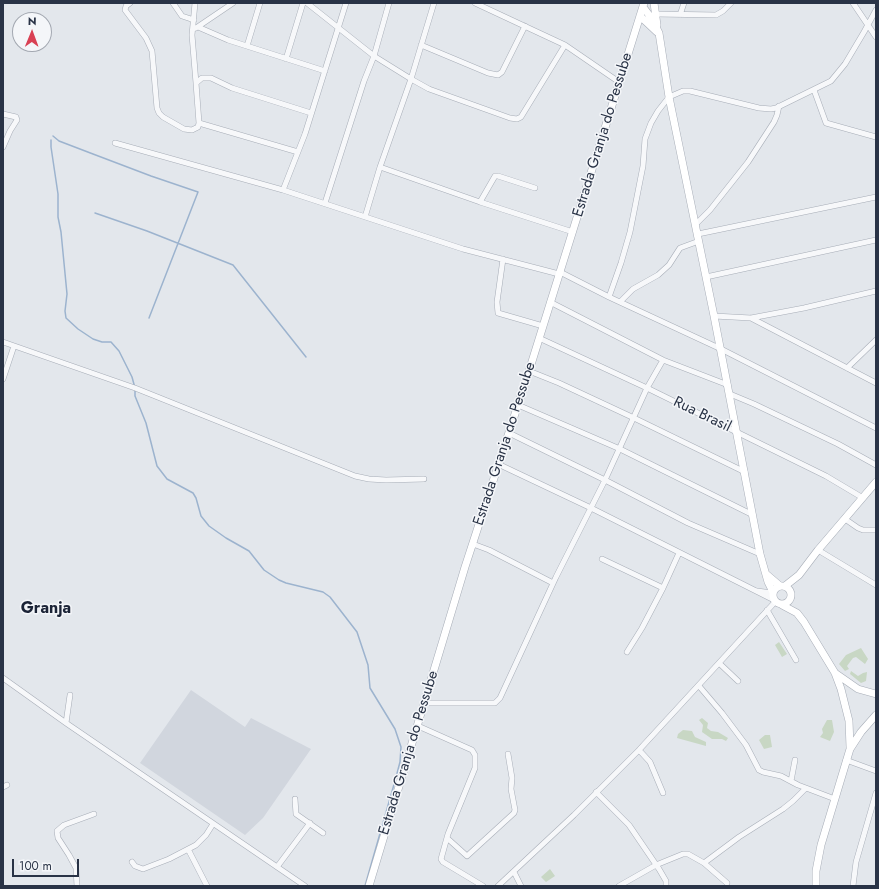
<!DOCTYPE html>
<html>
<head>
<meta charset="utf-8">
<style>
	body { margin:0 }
	#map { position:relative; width:879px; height:889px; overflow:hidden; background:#e3e7ec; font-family:Jost,sans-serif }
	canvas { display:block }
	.frame { position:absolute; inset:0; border:4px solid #293346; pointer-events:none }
	.north { position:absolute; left:12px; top:12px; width:40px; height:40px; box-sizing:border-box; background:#f4f6f9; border:1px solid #a3a8b1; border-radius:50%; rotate:1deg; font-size:11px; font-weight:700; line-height:16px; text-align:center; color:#293346 }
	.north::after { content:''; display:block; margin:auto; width:14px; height:18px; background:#d94154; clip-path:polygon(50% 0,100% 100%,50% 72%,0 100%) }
	.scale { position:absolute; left:12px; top:859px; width:67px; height:18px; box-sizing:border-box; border:2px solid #293346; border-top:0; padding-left:5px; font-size:12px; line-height:14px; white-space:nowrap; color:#293346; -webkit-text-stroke:3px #f4f6f9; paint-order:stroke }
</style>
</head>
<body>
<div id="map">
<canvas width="879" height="889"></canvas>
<div class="frame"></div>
<div class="north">N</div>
<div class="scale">100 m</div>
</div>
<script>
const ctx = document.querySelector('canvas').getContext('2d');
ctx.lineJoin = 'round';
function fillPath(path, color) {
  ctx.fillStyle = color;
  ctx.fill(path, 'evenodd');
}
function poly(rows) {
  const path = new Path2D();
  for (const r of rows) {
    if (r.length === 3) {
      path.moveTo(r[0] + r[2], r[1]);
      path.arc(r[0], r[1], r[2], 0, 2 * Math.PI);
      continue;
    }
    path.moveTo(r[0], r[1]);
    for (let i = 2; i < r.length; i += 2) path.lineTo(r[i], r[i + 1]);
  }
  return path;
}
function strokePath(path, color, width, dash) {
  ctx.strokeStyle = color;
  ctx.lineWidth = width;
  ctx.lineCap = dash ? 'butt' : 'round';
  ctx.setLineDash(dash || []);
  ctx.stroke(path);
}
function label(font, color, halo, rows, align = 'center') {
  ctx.font = font + ' Jost,sans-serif';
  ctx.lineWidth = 3;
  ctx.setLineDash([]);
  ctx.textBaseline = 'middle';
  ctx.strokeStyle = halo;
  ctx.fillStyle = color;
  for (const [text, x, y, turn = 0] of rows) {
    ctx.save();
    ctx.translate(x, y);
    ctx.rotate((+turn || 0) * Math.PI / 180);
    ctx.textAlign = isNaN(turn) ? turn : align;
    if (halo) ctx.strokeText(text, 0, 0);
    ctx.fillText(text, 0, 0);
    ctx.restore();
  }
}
const built = poly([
	[191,690,245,727,251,718,311,749,263,818,245,835,140,763]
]);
const green = poly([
	[779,642,787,654,782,657,775,645],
	[861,648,868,659,865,664,856,657,853,658,847,666,849,669,845,671,839,664,846,655],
	[851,671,858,676,863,673,867,672,866,681,861,683,850,674],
	[702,718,708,723,707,728,711,731,718,732,728,738,726,741,722,739,712,739,702,732,703,725,699,720],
	[827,720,832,720,834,732,830,741,820,737,823,733,822,729],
	[683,730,692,731,695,737,706,742,706,746,677,738,678,734],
	[765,735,770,735,772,747,764,749,759,740],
	[550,869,555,876,546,882,541,877]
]);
const stream = poly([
	[53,136,59,141,93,154,151,176,198,192,149,318],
	[51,140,51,147,58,194,58,217,61,232,67,294,65,311,66,318,78,329,93,339,102,342,111,342,119,351,132,377,135,388,135,396,146,423,157,466,167,479,193,493,196,498,201,516,209,526,226,538,249,551,264,570,279,580,286,583,323,592,330,597,357,632,368,665,370,688,395,729,401,747,400,762,395,781,365,886],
	[95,213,147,231,233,265,306,357]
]);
const street = poly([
	[130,3,126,6,125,10,146,38,152,51,157,108,159,113,163,117,184,129,192,130,198,127,199,123,196,83,202,78,211,78,232,88,311,113],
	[173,3,182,16,194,20],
	[195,3,192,35,196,83],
	[307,3,374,56,411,79,429,89,510,118,517,119,521,117,565,45],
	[475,3,565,45,619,82],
	[853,3,876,37],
	[656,14,716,15,723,11,731,3],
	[680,15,684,3],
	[198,27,228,40,325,71],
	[196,28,233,3],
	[421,45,488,73,498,75,502,72,525,26],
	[247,46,260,3],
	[286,59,303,3],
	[814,90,826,123,876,137],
	[3,114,16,117,17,120,10,131,3,147],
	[199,123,298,152],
	[115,143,283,190,463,249,559,274],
	[380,167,411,79,434,3],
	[283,190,305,134,346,3],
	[480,202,495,176,498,176,535,188],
	[325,203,364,81,374,56,389,3],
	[365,217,380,167,480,202,573,232],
	[696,224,710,210,748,162,774,122,777,115,779,106],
	[698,234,876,197],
	[503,259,497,302,498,313,543,326],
	[560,272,609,297,721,349,876,428],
	[706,277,876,240],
	[609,297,621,263,630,232,643,166,645,139,651,123,658,111,669,97,683,91,690,91,759,108,771,109,776,108,831,81,845,64,864,32,876,10],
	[550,302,663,360,728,385],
	[620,302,633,289,658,275,669,265,680,248,699,241],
	[714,316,751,318,804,308,876,291],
	[751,318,876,383],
	[539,338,647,388,826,476,863,498],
	[3,342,135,388,355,476,369,479,386,480,424,479],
	[847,368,876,340],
	[529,371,559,383,634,418,745,472],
	[3,379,14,346],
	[730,394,754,404,838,444,876,465],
	[518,405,620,449,753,515],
	[509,433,605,480,688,523,760,554],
	[498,464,591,508,774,600],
	[845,519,858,528,863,530,876,530],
	[473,544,489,550,553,583],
	[818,550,876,585],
	[602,559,663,588],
	[757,591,772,593],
	[767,610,796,660],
	[627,652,642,628,663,588,679,553],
	[719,663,738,681],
	[3,678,66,723,305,886],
	[699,686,722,713,746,745,759,770,763,772,781,776,798,785,806,788],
	[424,703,495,703,500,698,556,577,605,480,647,388,663,360],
	[66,723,70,695],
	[418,726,472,750,475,755,475,768,448,834,441,859,443,862,483,886],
	[639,750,650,762,663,793],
	[846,760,876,771],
	[791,781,795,760],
	[3,787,7,785],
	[596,792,629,825,659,869,666,881,666,886],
	[295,799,296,814,323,833],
	[447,838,467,856,514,813,515,810,511,789,512,778,508,754],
	[188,849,207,886],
	[132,862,135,866,143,869,169,859,196,845,206,835,213,824],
	[704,863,727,883],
	[277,867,310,823],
	[514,872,521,886],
	[77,886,76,868,69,855,58,838,57,831,64,825,94,814],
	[498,886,574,815,639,750,775,602],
	[619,886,656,865,683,854,688,854,704,863,739,837,783,809,793,801,806,788,835,799],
	[853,886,856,862,876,793]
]);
const secondary = poly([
	[654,3,657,25],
	[643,7,652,19,659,33,669,97,714,316,760,554,768,582,773,592],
	[640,16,657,32],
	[766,574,780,586],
	[782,595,9],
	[785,586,799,575,818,550,876,482],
	[782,605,797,613,804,622,835,673,841,689,849,721,850,747],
	[835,673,858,689,876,694],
	[369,886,465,567,529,371,644,3],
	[816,886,816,871,821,845,850,749,861,732,876,715]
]);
const streetNames = [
	["Estrada Granja do Pessube",603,135,-73],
	["Rua Brasil",702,415,26],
	["Estrada Granja do Pessube",505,444,-72],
	["Estrada Granja do Pessube",409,753,-73]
];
const neighbourhoodNames = [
	["Granja",46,609]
];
fillPath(built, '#d1d6de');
fillPath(green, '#c8d7c4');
strokePath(stream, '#9cb3ce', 1.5);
strokePath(street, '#a7adb7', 6);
strokePath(secondary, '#a7adb7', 8);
strokePath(street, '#f7f8fa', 5);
strokePath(secondary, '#fff', 7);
label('15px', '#293346', '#f4f6f9', streetNames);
label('bold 16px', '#1c2437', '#f4f6f9', neighbourhoodNames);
</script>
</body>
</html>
